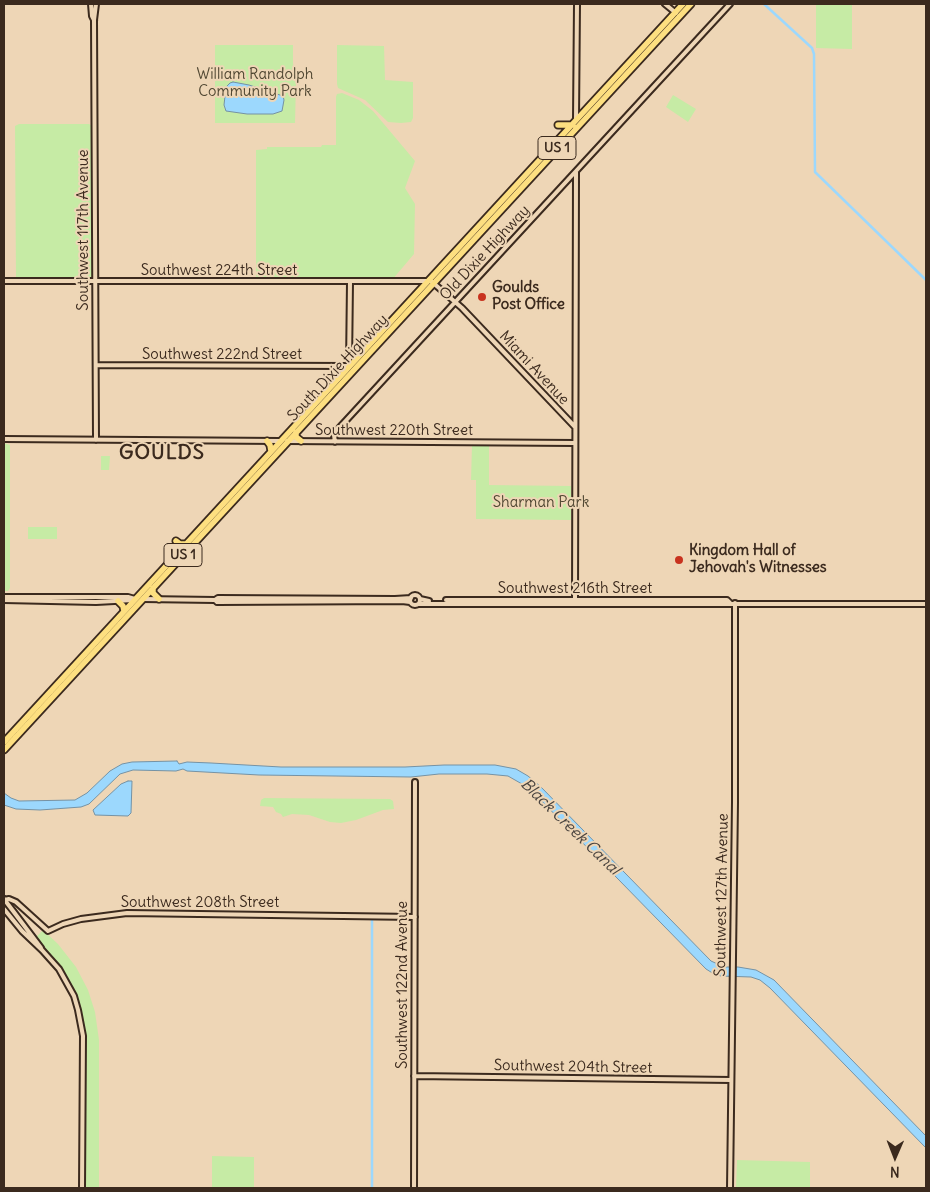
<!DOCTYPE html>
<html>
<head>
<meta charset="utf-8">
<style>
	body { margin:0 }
	#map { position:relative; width:930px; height:1192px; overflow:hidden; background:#eed6b6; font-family:Delius,sans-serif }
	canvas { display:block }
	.frame { position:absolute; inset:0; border:5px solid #3b2a1e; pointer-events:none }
	.north { position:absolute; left:870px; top:1132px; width:50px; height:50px; -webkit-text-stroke:4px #eed6b6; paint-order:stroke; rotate:181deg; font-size:14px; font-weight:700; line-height:20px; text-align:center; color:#3b2a1e }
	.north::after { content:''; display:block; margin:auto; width:18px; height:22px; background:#3b2a1e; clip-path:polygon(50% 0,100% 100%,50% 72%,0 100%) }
</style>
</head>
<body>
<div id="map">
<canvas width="930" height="1192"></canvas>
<div class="frame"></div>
<div class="north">N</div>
</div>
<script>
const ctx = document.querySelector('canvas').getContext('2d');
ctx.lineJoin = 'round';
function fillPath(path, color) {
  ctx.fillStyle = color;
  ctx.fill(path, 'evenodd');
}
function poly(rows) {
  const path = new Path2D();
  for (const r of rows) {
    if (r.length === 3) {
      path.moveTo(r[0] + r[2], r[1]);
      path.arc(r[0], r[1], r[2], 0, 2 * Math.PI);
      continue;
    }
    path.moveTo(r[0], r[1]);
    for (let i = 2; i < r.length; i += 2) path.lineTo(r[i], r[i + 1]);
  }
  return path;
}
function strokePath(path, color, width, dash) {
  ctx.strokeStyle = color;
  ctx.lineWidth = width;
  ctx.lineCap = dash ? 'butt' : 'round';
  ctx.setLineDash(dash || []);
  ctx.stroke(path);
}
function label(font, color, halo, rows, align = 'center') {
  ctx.font = font + ' Delius,sans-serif';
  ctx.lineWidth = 4;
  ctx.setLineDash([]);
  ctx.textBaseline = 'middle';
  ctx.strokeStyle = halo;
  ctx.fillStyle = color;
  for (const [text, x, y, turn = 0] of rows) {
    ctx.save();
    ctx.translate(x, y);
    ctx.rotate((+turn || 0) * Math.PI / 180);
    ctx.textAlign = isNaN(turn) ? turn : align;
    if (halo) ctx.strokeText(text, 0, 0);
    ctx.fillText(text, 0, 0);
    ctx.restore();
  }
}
const green = poly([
	[816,4,852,4,852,49,816,48],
	[215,45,293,45,293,63,296,82,295,123,215,123],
	[337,45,384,46,385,80,413,82,413,118,411,122,401,123,388,122,365,100,338,88,337,84],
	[342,93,359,100,373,111,415,161,405,188,415,204,414,254,392,280,258,279,256,276,256,150,267,149,267,147,321,147,322,145,336,145,336,97,337,94],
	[673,95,696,109,688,122,666,107],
	[19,124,89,124,94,127,94,276,92,279,18,279,16,278,15,126],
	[4,443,10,445,10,588,8,591,4,591],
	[472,445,489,445,489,485,571,486,571,520,476,519,476,480,471,480],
	[101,456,110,456,109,470,101,470],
	[28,527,57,527,57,539,28,539],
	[264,798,390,799,393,801,394,809,383,810,356,820,341,823,330,822,309,815,292,814,283,817,281,814,276,812,273,807,260,806,261,800],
	[43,930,58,944,76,967,88,990,95,1012,99,1040,99,1188,85,1188,84,1030,82,1017,73,992,67,980,36,937],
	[212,1156,254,1157,254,1188,212,1188],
	[737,1160,810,1162,810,1188,736,1188]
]);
const water = poly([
	[233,82,249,85,283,96,284,100,282,111,273,114,247,114,226,111,224,105,226,87,230,83,233,82],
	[177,761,179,764,187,762,211,763,281,767,405,767,444,765,495,765,516,769,528,776,540,786,711,961,724,967,738,967,756,970,774,980,926,1136,926,1148,770,988,760,980,751,977,721,976,714,974,706,969,529,788,508,776,487,774,439,774,411,777,259,775,187,771,183,769,176,771,133,770,120,774,89,804,81,807,40,810,16,809,4,805,4,793,11,798,19,801,75,800,87,793,110,771,122,764,132,762,177,761],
	[128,781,132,781,131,813,128,816,95,815,93,810,121,784,128,781]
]);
const canal = poly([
	[764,4,812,48,814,54,815,172,926,280],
	[372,1188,372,920]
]);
const tertiary = poly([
	[91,4,92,16,94,20],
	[96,4,94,20,96,440],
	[665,4,676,13],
	[576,119,577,4],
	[4,281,431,281,462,308,575,427],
	[96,365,349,366,350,282],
	[4,439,280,441],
	[287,441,575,443],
	[335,442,334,435,340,427,730,4],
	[415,600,5],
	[143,599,215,600,218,598,395,599,411,598],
	[420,599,429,601],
	[215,600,217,602,402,601,410,602],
	[446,600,727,600,730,603],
	[419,604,926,604],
	[575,604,576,172],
	[4,900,9,899,16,902,48,931,63,924,81,919,127,913,415,917],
	[414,1076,731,1080],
	[414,1188,415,782],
	[730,1188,735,802,735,603]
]);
const secondary = poly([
	[4,597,128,597,135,599],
	[4,600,96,602,133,600],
	[4,899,41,948],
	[4,909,22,931,42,950,59,969,74,996,78,1010,83,1036,82,1188]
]);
const trunk = poly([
	[558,125,573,125],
	[350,351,354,355,359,355],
	[296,432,296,437,301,441],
	[267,441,270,445,271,451],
	[176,541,180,544,186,544],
	[153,588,153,593,159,599],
	[118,601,123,606,124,611],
	[4,742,683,4],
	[4,750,691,4]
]);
const markers = [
	[482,297,5,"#c8321e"],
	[679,560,5,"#c8321e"]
];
const shields = [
	[557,148,38],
	[183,555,38]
];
const shieldNames = [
	["US 1",557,148],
	["US 1",183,555]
];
const parkNames = [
	["William Randolph",255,75],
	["Community Park",255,92],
	["Sharman Park",541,503]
];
const streetNames = [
	["Southwest 117th Avenue",84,230,-90],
	["Old Dixie Highway",485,253,-47],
	["Southwest 224th Street",219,271],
	["Southwest 222nd Street",222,355],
	["South Dixie Highway",338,368,-47],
	["Miami Avenue",534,368,47],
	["Southwest 220th Street",394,431],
	["Southwest 216th Street",575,589],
	["Southwest 127th Avenue",722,895,-89],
	["Southwest 208th Street",200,903],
	["Southwest 122nd Avenue",403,985,-90],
	["Southwest 204th Street",573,1067,1]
];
const poiNames = [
	["Goulds",492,288],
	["Post Office",492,305],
	["Kingdom Hall of",689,551],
	["Jehovah's Witnesses",689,568]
];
const waterNames = [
	["Black Creek Canal",570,827,44]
];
const districtNames = [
	["GOULDS",162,453]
];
fillPath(green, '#c6eba5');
fillPath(water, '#9cd8fd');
strokePath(water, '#7592a4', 1);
strokePath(canal, '#9cd8fd', 2.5);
strokePath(tertiary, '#3b2a1e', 8);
strokePath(secondary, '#3b2a1e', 8);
strokePath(trunk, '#3b2a1e', 9);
strokePath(tertiary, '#eed6b6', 4);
strokePath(secondary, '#eed6b6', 4);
strokePath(trunk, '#fddf80', 5.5);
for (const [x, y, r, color] of markers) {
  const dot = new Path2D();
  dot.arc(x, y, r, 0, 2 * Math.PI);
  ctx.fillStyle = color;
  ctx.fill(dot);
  strokePath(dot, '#eed6b6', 2);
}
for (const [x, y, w] of shields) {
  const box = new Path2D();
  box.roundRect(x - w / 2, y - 11.5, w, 23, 4);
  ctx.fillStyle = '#eed6b6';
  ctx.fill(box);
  strokePath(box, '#3b2a1e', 1);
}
label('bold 14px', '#3b2a1e', null, shieldNames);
label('15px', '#504732', '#eed6b6', parkNames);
label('15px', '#3b2a1e', '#eed6b6', streetNames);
label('bold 15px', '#3b2a1e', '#eed6b6', poiNames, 'left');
label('italic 16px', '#4a443f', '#eed6b6', waterNames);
ctx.letterSpacing = '1px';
label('bold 20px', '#3b2a1e', '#eed6b6', districtNames);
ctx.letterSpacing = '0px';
</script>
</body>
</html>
